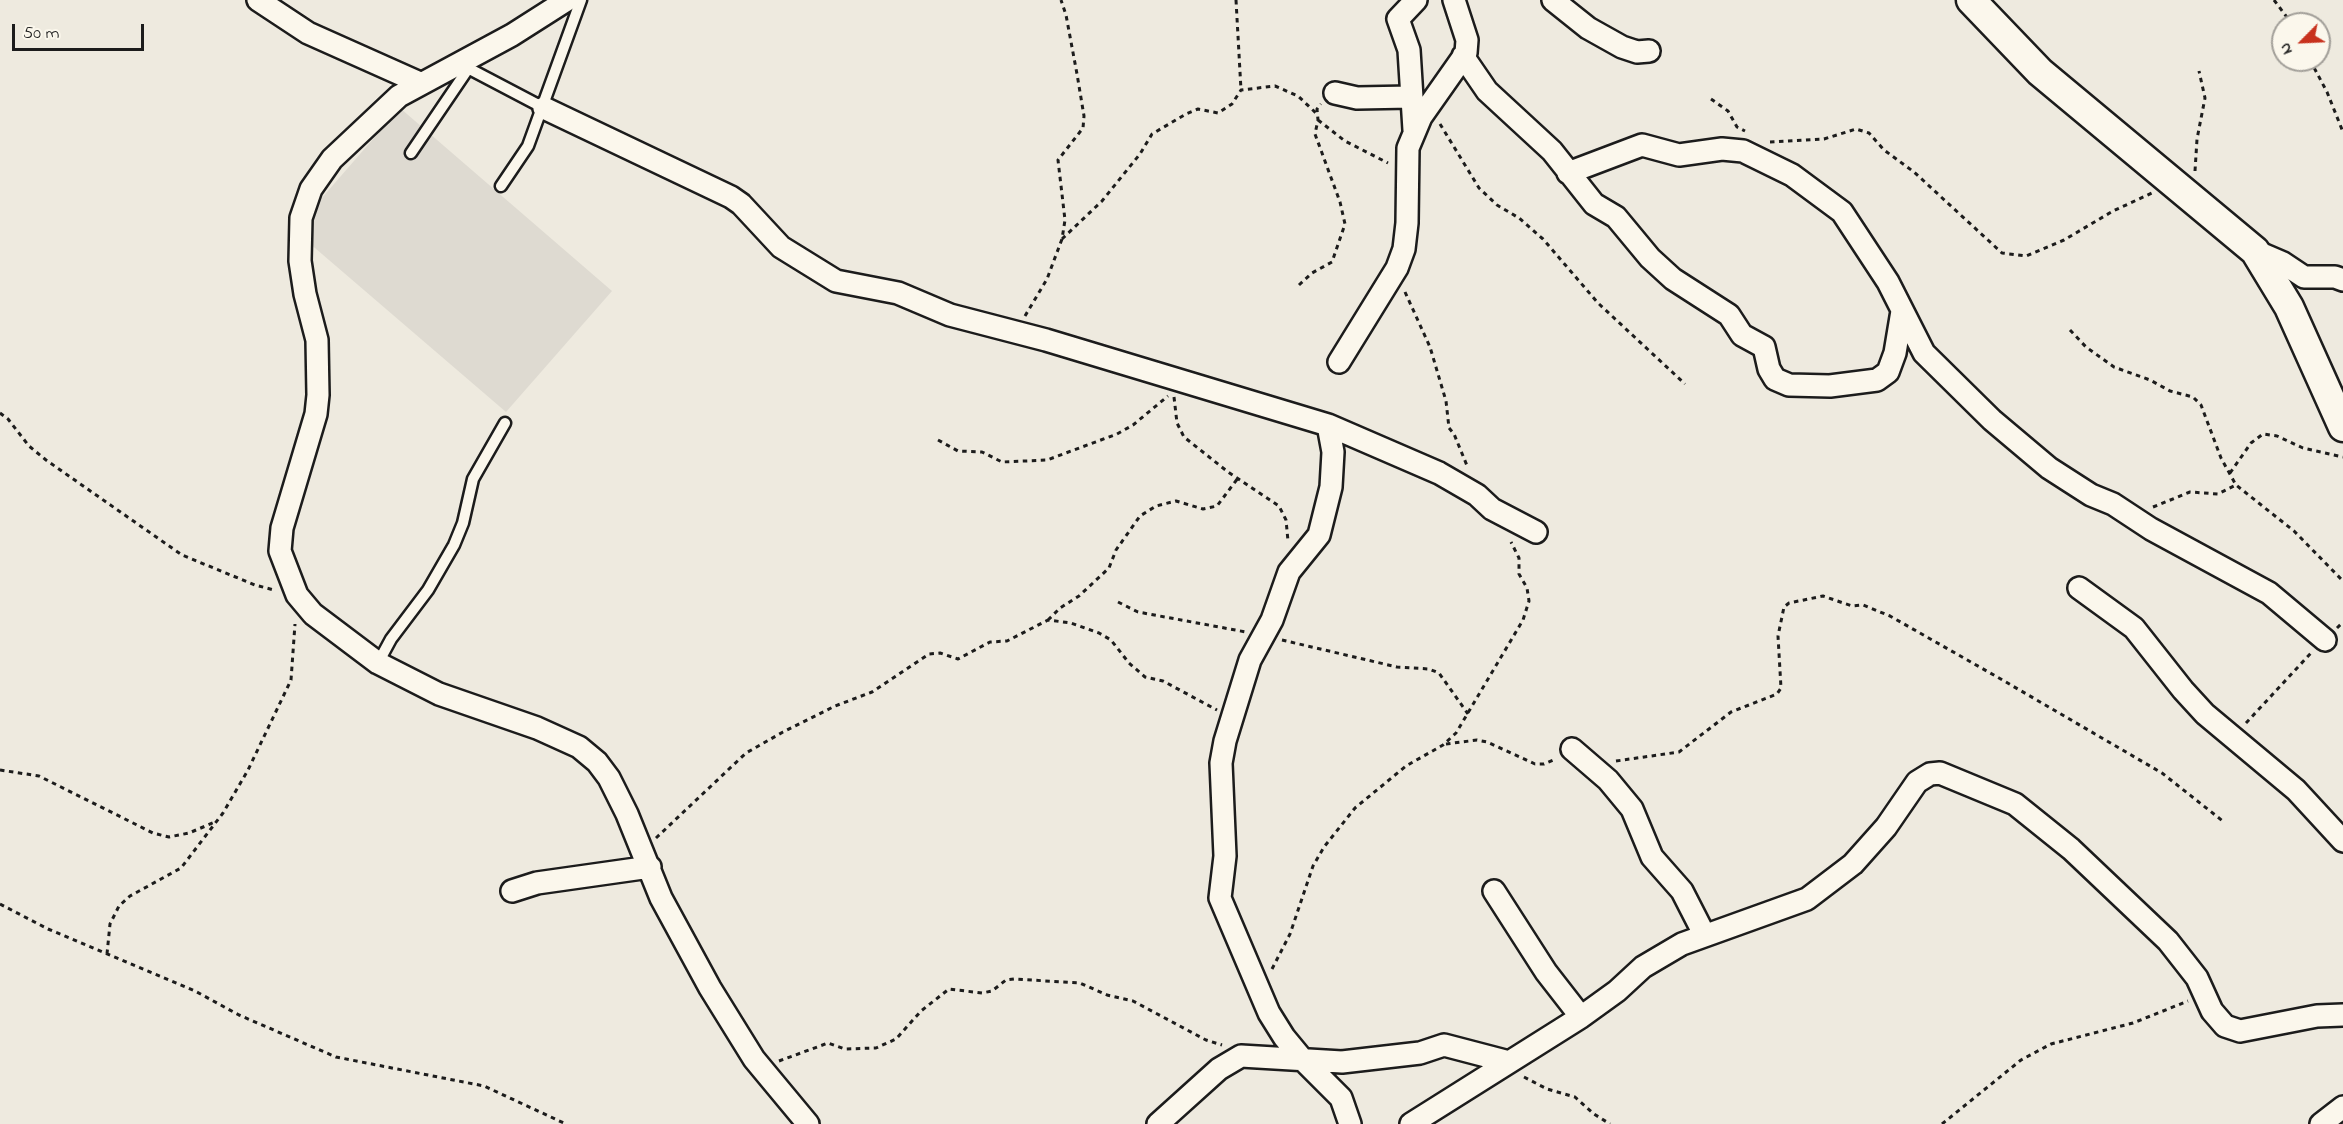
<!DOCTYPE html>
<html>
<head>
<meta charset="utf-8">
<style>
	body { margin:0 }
	#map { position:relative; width:2343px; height:1124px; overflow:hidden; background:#eeeadf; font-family:"Indie Flower",sans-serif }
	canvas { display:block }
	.north { position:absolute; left:2271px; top:12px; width:60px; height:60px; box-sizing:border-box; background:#fbf7ec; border:2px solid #a29f99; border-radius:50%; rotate:246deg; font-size:16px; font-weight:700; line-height:24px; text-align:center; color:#1c1c1c }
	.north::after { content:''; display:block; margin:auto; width:21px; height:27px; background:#c8321e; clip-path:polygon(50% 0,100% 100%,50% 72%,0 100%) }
	.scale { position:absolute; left:12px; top:24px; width:132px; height:27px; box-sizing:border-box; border:3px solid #1c1c1c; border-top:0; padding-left:8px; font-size:18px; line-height:21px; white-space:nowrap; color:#1c1c1c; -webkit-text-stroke:4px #fbf7ec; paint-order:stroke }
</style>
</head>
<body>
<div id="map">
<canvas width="2343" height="1124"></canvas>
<div class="north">N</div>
<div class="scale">50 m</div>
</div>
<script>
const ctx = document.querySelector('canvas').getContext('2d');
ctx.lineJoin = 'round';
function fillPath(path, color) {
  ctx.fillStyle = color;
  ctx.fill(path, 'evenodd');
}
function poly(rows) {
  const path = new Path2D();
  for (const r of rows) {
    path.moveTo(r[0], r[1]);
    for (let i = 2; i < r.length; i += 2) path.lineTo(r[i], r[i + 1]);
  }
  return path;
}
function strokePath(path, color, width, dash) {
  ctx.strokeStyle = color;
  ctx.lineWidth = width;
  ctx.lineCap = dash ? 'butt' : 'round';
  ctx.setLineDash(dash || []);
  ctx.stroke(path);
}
const built = poly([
	[400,108,612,291,506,412,294,230]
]);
const path = poly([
	[1236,0,1241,90],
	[2274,0,2292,24],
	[2310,60,2327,92,2343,132],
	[1711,99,1728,111,1737,127,1745,131],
	[1318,120,1345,141,1388,163],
	[1440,124,1479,188,1497,205,1519,218,1543,239,1598,303,1685,384],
	[1770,142,1824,139,1856,129,1869,133,1884,150,1914,172,2002,253,2026,256,2064,240,2113,211,2152,193],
	[2195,171,2197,139,2205,98,2199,71],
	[1062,239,1102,201,1140,154,1152,134,1186,114,1198,109,1218,113,1232,104,1241,90,1275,86,1298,96,1316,113],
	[1299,285,1312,273,1332,262,1345,224,1340,202,1315,134,1318,120,1317,109,1321,104],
	[1405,292,1430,347,1446,401,1449,428,1454,434,1468,468],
	[1025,316,1047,279,1062,239,1065,220,1058,160,1083,128,1084,116,1077,74,1066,15,1061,0],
	[2070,330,2086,347,2114,367,2150,380,2170,391,2193,397,2201,405,2221,458,2236,485,2294,531,2343,581],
	[1174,397,1177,423,1184,437,1228,472,1279,506,1286,520,1288,541],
	[0,413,8,419,29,446,46,460,182,555,255,585,274,590],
	[938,440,958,451,982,452,1002,462,1047,460,1117,434,1133,425,1168,396],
	[2230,473,2251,443,2263,434,2277,436,2303,448,2343,457],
	[2153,507,2190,492,2218,494,2236,485],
	[1118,602,1138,612,1246,632],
	[1048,620,1060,608,1079,596,1109,568,1116,550,1140,516,1156,506,1176,501,1203,509,1217,506,1238,478],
	[2337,628,2343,622],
	[1282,640,1397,667,1429,669,1439,673,1468,714],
	[2246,723,2311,653],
	[1446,744,1477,740,1487,742,1535,764,1544,764,1556,759],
	[1616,761,1679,752,1731,712,1777,694,1781,688,1778,636,1784,607,1789,603,1823,596,1852,606,1863,605,1890,616,1999,678,2162,773,2224,822],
	[0,770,39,776,153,833,169,837,189,833,215,822],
	[656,838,746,753,783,732,835,706,872,692,929,654,940,653,958,659,990,642,1007,641,1048,620,1071,623,1099,633,1111,640,1129,663,1145,677,1163,681,1217,710],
	[0,904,48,929,195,991,239,1015,336,1057,484,1086,566,1124],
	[107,954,110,924,119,906,130,896,181,868,223,813,248,770,291,680,295,624],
	[1272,969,1290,934,1313,866,1324,847,1355,808,1406,766,1443,745,1456,733,1523,620,1529,601,1527,588,1519,574,1519,558,1511,542],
	[779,1061,828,1043,845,1049,876,1048,896,1039,921,1011,949,989,982,993,992,991,1006,980,1014,979,1080,983,1107,995,1133,1001,1206,1040,1222,1045],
	[1524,1077,1547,1089,1575,1097,1594,1114,1610,1124],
	[1942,1124,2021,1060,2051,1044,2133,1023,2188,1001]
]);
const lane = poly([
	[464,66,544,108],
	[411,153,468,69],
	[501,186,528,146,581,0],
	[378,663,391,639,428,590,454,545,463,523,473,479,505,423]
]);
const street = poly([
	[258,0,308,33,420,83],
	[567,0,512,35,399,96,332,159,311,189,301,218,300,261,305,294,317,340,318,395,316,414,282,528,280,551,297,595,313,614,378,663,439,694,537,728,579,747,597,762,609,778,627,814,661,898,710,988,754,1059,808,1124],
	[1553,0,1588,28,1622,47,1637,52,1649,51],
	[1463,56,1487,91,1552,151,1594,204,1616,217,1650,258,1673,279,1729,315,1742,335,1764,347,1769,369,1775,379,1789,385,1830,386,1877,380,1888,372,1895,353,1902,311],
	[1335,93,1357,98,1411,97],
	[544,108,731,197,741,204,781,247,836,281,898,293,950,315,1046,340,1328,425,1439,473,1477,495,1492,509,1536,532],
	[1414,130,1409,50,1398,19,1416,0],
	[1568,173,1642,145,1679,155,1722,149,1743,151,1792,175,1842,212,1888,282,1924,353,1992,420,2049,468,2091,495,2113,504,2151,529,2269,593,2325,640],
	[2255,251,2283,263,2304,277,2335,277,2343,280],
	[1339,362,1397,268,1404,249,1407,223,1408,148,1421,117,1466,53,1467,40,1454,0],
	[1328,425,1333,452,1331,487,1319,535,1289,572,1272,620,1250,660,1225,741,1221,763,1225,856,1220,898,1269,1013,1284,1037,1303,1060,1341,1098,1350,1124],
	[2079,588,2134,628,2183,690,2205,714,2296,790,2343,841],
	[1572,749,1608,780,1632,809,1652,857,1682,891,1704,934],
	[512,891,537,883,650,867],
	[1494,891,1546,972,1581,1017],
	[1158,1124,1219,1069,1241,1056,1342,1062,1420,1053,1444,1045,1509,1062],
	[1411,1124,1581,1017,1617,991,1643,967,1682,944,1807,899,1853,864,1886,827,1917,782,1930,774,1940,773,2015,804,2071,849,2168,941,2197,978,2212,1011,2225,1026,2240,1031,2317,1016,2343,1015],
	[2321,1124,2343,1107]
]);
const secondary = poly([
	[1971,0,2040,72,2255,251,2289,307,2343,427]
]);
fillPath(built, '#dedad1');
strokePath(lane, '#1c1c1c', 15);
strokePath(street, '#1c1c1c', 26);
strokePath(secondary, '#1c1c1c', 33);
strokePath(path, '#1c1c1c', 3, [4.5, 4.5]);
strokePath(lane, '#fbf7ec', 10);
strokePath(street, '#fbf7ec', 21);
strokePath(secondary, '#fbf7ec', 28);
</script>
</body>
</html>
